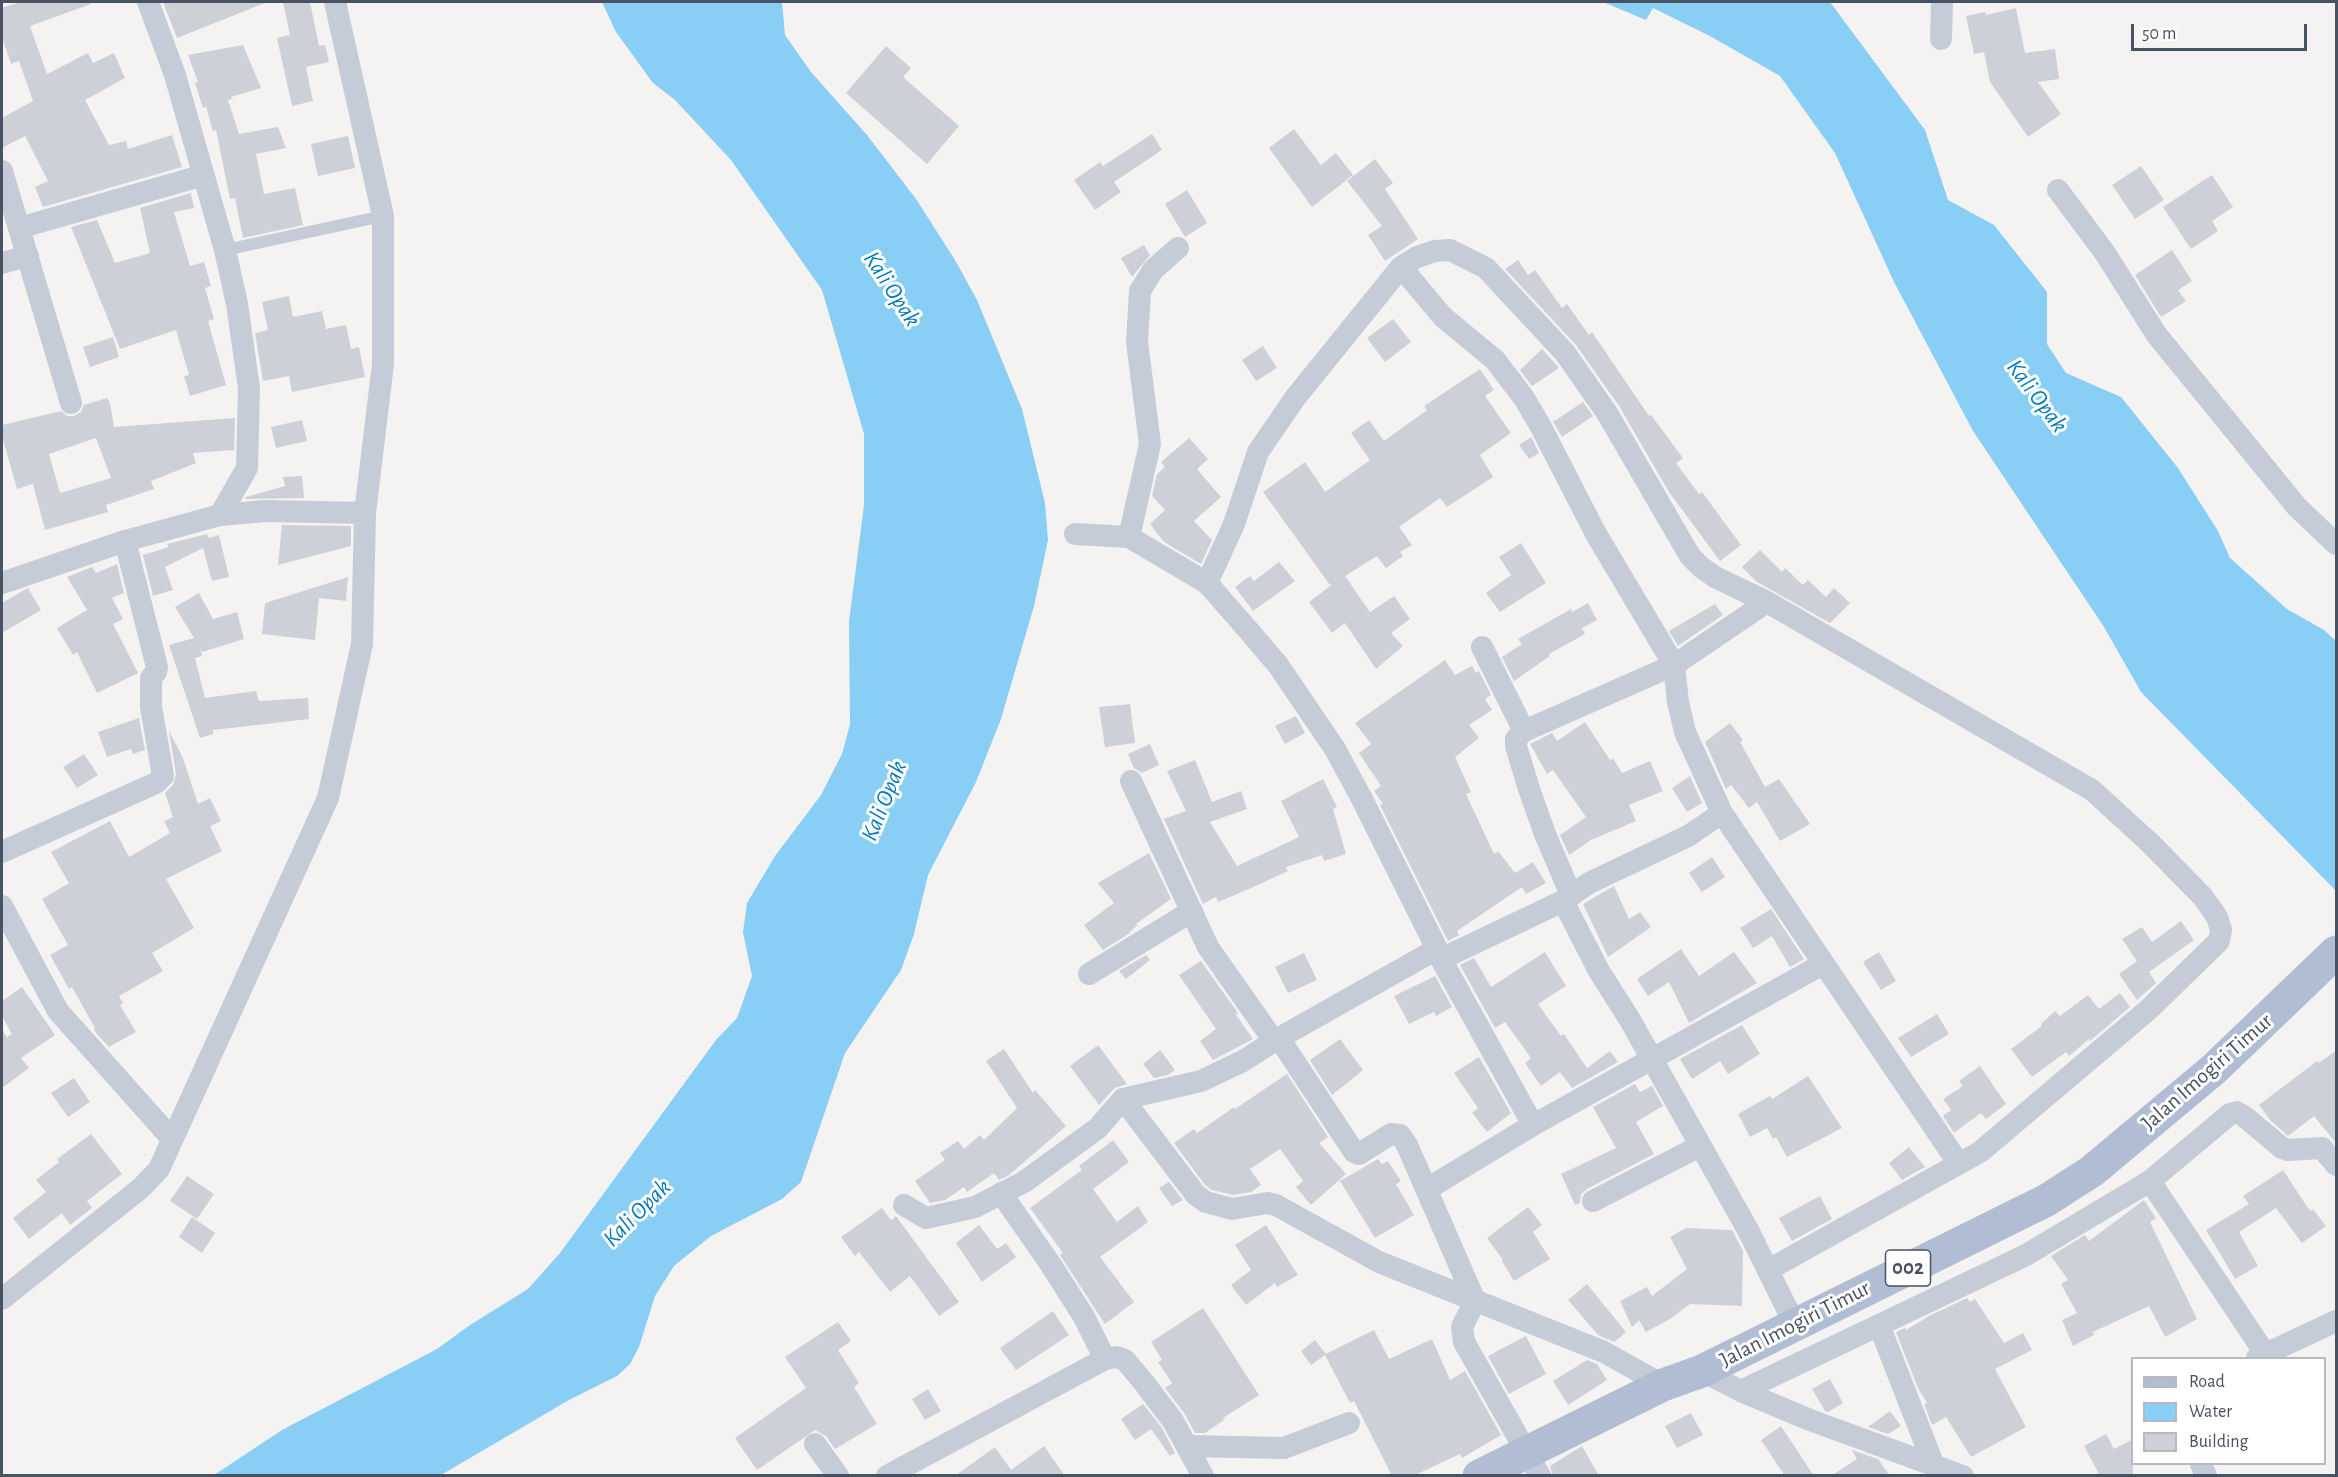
<!DOCTYPE html>
<html>
<head>
<meta charset="utf-8">
<style>
	body { margin:0 }
	#map { position:relative; width:2338px; height:1477px; overflow:hidden; background:#f5f3f2; font-family:"Alegreya Sans",sans-serif }
	canvas { display:block }
	.frame { position:absolute; inset:0; border:3px solid #485262; pointer-events:none }
	.legend { position:absolute; left:2131px; top:1357px; width:195px; height:108px; box-sizing:border-box; background:#fff; border:2px solid #b6bac0; margin:0; padding:8px 10px; list-style:none; font-size:18px; color:#485262 }
	.legend li { display:flex; align-items:center; gap:12px; height:30px }
	.legend b { width:30px; border:2px solid #b6bac0 }
	.scale { position:absolute; left:2131px; top:24px; width:176px; height:27px; box-sizing:border-box; border:3px solid #485262; border-top:0; padding-left:8px; font-size:18px; line-height:21px; white-space:nowrap; color:#485262; -webkit-text-stroke:4px #fff; paint-order:stroke }
</style>
</head>
<body>
<div id="map">
<canvas width="2338" height="1477"></canvas>
<div class="frame"></div>
<ul class="legend">
<li><b style="height:8px;background:#b0bdd3"></b>Road</li>
<li><b style="height:16px;background:#89cef4"></b>Water</li>
<li><b style="height:16px;background:#ced0d8"></b>Building</li>
</ul>
<div class="scale">50 m</div>
</div>
<script>
const ctx = document.querySelector('canvas').getContext('2d');
ctx.lineJoin = 'round';
function fillPath(path, color) {
  ctx.fillStyle = color;
  ctx.fill(path, 'evenodd');
}
function poly(rows) {
  const path = new Path2D();
  for (const r of rows) {
    path.moveTo(r[0], r[1]);
    for (let i = 2; i < r.length; i += 2) path.lineTo(r[i], r[i + 1]);
  }
  return path;
}
function strokePath(path, color, width, dash) {
  ctx.strokeStyle = color;
  ctx.lineWidth = width;
  ctx.lineCap = dash ? 'butt' : 'round';
  ctx.setLineDash(dash || []);
  ctx.stroke(path);
}
function label(font, color, halo, rows, align = 'center') {
  ctx.font = font + ' "Alegreya Sans",sans-serif';
  ctx.lineWidth = 6;
  ctx.setLineDash([]);
  ctx.textBaseline = 'middle';
  ctx.strokeStyle = halo;
  ctx.fillStyle = color;
  for (const [text, x, y, turn = 0] of rows) {
    ctx.save();
    ctx.translate(x, y);
    ctx.rotate((+turn || 0) * Math.PI / 180);
    ctx.textAlign = isNaN(turn) ? turn : align;
    if (halo) ctx.strokeText(text, 0, 0);
    ctx.fillText(text, 0, 0);
    ctx.restore();
  }
}
const water = poly([
	[602,2,782,2,785,35,811,72,867,135,916,199,955,260,977,300,1022,409,1045,503,1048,540,1034,606,1001,719,976,782,928,875,914,934,901,970,845,1053,801,1182,782,1199,711,1236,674,1266,655,1296,639,1347,630,1364,617,1376,569,1400,441,1475,214,1475,282,1430,437,1349,470,1325,528,1289,560,1253,716,1040,737,1018,752,976,743,932,747,903,775,856,821,795,842,754,850,724,849,622,864,505,864,434,822,290,731,160,675,100,653,83,616,32],
	[1603,2,1830,2,1925,130,1948,200,1994,225,2047,292,2047,344,2066,373,2121,397,2178,468,2218,531,2230,558,2287,609,2324,630,2336,641,2336,891,2141,692,2104,627,1973,431,1894,282,1835,153,1780,76,1710,36,1653,8,1646,20]
]);
const building = poly([
	[20,2,91,2,91,4,30,26,47,74,88,53,93,63,114,53,125,78,85,100,109,145,126,141,128,149,172,135,182,167,43,207,35,187,48,181,25,136,2,148,2,118,33,101,19,61,11,64,2,37,2,8],
	[163,2,265,2,265,3,177,38],
	[283,2,310,2,319,46,325,45,329,62,306,67,313,101,292,106,277,38,290,35],
	[2016,8,2025,53,2055,49,2059,79,2038,82,2061,114,2028,137,1990,82,1984,52,1974,54,1966,16,1985,12,1986,15],
	[243,45,261,88,231,97,232,99,228,100,239,134,278,127,286,148,256,154,264,194,295,188,303,225,243,238,235,198,230,199,216,130,213,131,206,107,203,108,195,83,198,82,188,55],
	[886,46,911,68,903,77,959,126,927,164,846,93],
	[1294,129,1321,165,1336,153,1353,175,1312,207,1269,148],
	[1152,134,1162,150,1114,182,1121,192,1095,210,1074,180,1100,162,1103,166],
	[348,136,355,168,318,176,311,144],
	[1375,159,1393,183,1385,189,1418,239,1385,261,1368,235,1382,226,1347,181],
	[2141,166,2164,200,2135,219,2112,185],
	[2212,175,2233,207,2212,221,2218,231,2191,249,2163,207],
	[1187,190,1207,223,1185,237,1165,204],
	[191,193,194,208,174,212,190,266,204,262,211,286,205,288,214,319,208,321,226,385,190,396,184,376,189,375,176,330,120,349,71,227,97,220,115,263,150,253,140,208],
	[1144,245,1150,255,1132,277,1121,258],
	[2172,250,2192,281,2178,290,2186,301,2161,317,2135,275],
	[1518,260,1528,275,1535,270,1562,308,1567,304,1589,335,1592,332,1649,416,1651,415,1683,458,1676,463,1699,494,1702,492,1741,545,1720,561,1669,492,1619,406,1576,345,1505,269],
	[289,296,293,317,322,311,326,329,346,325,351,349,359,347,365,377,292,392,289,376,263,381,255,333,268,330,262,302],
	[1393,319,1411,342,1385,362,1367,338],
	[113,337,119,357,90,367,83,347],
	[1263,346,1277,368,1256,381,1242,360],
	[1542,349,1559,368,1532,386,1520,370],
	[1480,369,1494,390,1485,396,1511,433,1480,455,1493,477,1447,507,1440,498,1399,527,1412,545,1400,552,1403,556,1386,568,1377,556,1345,576,1370,612,1394,596,1410,619,1391,633,1403,646,1376,669,1345,623,1332,633,1309,602,1333,584,1330,585,1263,492,1305,462,1325,492,1370,460,1351,433,1369,420,1384,441,1427,410,1424,406],
	[107,398,110,403,114,427,235,418,234,450,193,453,196,463,151,481,154,489,106,505,108,512,45,530,33,484,17,489,2,436,2,425,61,411,67,416,74,416,81,412,84,405],
	[96,438,111,478,60,493,49,454],
	[1583,402,1593,416,1562,437,1553,422],
	[302,420,307,441,276,448,271,427],
	[1531,437,1539,453,1529,459,1519,445],
	[1189,438,1208,459,1197,469,1221,497,1194,521,1212,540,1201,564,1164,542,1150,524,1165,510,1152,496,1157,474,1165,467,1161,462],
	[302,476,304,498,245,499,246,497,285,486,283,477],
	[282,525,351,526,351,546,278,565],
	[207,534,209,538,219,535,229,577,212,581,203,548,165,567,173,590,153,596,143,555,169,547,167,544],
	[1521,543,1546,583,1500,612,1486,593,1511,575,1499,557],
	[1760,550,1782,572,1785,568,1803,585,1808,580,1826,597,1834,588,1850,603,1830,623,1757,582,1742,567],
	[1279,562,1295,581,1253,611,1235,587,1250,576,1254,581],
	[117,564,124,593,112,598,123,619,113,624,138,673,97,693,77,652,73,655,57,628,87,610,67,577,92,567,96,573],
	[348,577,346,601,319,598,315,640,262,634,265,603],
	[28,588,41,610,2,633,2,603],
	[199,593,213,619,237,612,244,639,202,652,200,648,202,656,195,658,205,698,256,691,259,701,308,698,309,719,213,730,213,734,200,738,169,645,194,638,175,607],
	[1588,603,1597,620,1582,628,1585,634,1549,654,1550,656,1514,681,1502,657,1522,644,1518,639,1571,609,1572,612],
	[1715,604,1723,615,1678,646,1669,631],
	[1445,660,1455,675,1472,666,1476,673,1479,671,1491,695,1485,699,1492,710,1469,725,1479,738,1455,757,1471,792,1466,794,1494,854,1498,851,1515,873,1533,862,1546,883,1526,894,1522,887,1457,931,1459,935,1448,941,1380,805,1383,804,1374,791,1381,786,1359,753,1371,744,1355,723],
	[1130,704,1135,743,1105,747,1099,707],
	[1296,716,1305,733,1285,744,1275,726],
	[139,718,145,750,133,754,131,749,107,757,98,732],
	[1585,722,1610,760,1613,758,1622,773,1650,761,1663,791,1629,805,1636,821,1591,840,1569,855,1560,835,1586,817,1553,770,1547,774,1530,744,1552,733,1557,741],
	[1730,723,1743,740,1740,742,1765,787,1779,779,1810,824,1780,841,1757,802,1749,808,1731,785,1726,789,1705,742],
	[169,731,183,758,198,804,210,798,221,821,210,826,222,851,166,879,194,928,152,953,163,971,119,996,123,1003,120,1005,136,1032,109,1047,96,1033,94,1029,95,1028,72,987,69,989,50,955,68,945,42,899,69,883,51,852,110,821,129,857,170,833,164,821,173,817,165,793,173,785,176,774],
	[1150,744,1159,765,1142,773,1134,768,1128,754],
	[84,754,98,775,77,788,63,767],
	[1195,760,1212,802,1241,791,1247,809,1210,822,1237,866,1299,837,1281,801,1323,779,1337,807,1333,809,1346,854,1324,861,1322,855,1286,867,1288,871,1249,889,1218,902,1216,897,1203,904,1164,819,1186,811,1167,771],
	[1690,776,1702,803,1687,812,1672,788],
	[1149,853,1171,899,1136,924,1138,925,1129,932,1130,933,1103,950,1084,925,1114,903,1098,883],
	[1712,857,1725,877,1702,892,1689,873],
	[1614,886,1629,919,1640,912,1651,927,1608,957,1583,904],
	[1771,909,1804,959,1790,967,1772,936,1753,948,1740,928],
	[2181,921,2194,940,2149,972,2156,983,2137,1000,2119,974,2137,961,2122,939,2142,927,2152,942],
	[1681,949,1699,976,1734,952,1757,983,1689,1023,1669,982,1648,996,1637,979],
	[1545,952,1566,986,1538,1004,1561,1036,1564,1034,1587,1068,1610,1051,1618,1062,1572,1088,1560,1072,1541,1086,1525,1063,1531,1058,1505,1022,1495,1028,1460,965,1474,958,1491,987],
	[1879,952,1896,981,1881,990,1863,962],
	[1304,953,1317,980,1288,993,1275,967],
	[1146,955,1150,960,1126,979,1119,971],
	[1201,961,1238,1013,1236,1015,1253,1039,1213,1060,1200,1041,1216,1029,1179,975],
	[1435,976,1452,1007,1436,1016,1434,1012,1409,1024,1394,996],
	[22,987,55,1035,21,1058,29,1068,2,1088,2,1030,7,1037,12,1034,2,1016,2,1001],
	[2120,993,2130,1007,2090,1041,2089,1039,2069,1056,2066,1052,2032,1077,2011,1049,2042,1026,2041,1024,2055,1011,2060,1016,2088,995,2099,1009],
	[1937,1014,1949,1034,1911,1057,1898,1038],
	[1742,1025,1760,1054,1728,1074,1720,1061,1692,1079,1680,1059],
	[1340,1039,1363,1070,1332,1095,1310,1060],
	[1098,1045,1127,1084,1115,1088,1099,1105,1070,1066],
	[1004,1049,1033,1093,1035,1090,1066,1126,1009,1175,999,1180,994,1173,967,1192,964,1187,945,1200,930,1203,915,1181,945,1160,940,1153,958,1141,964,1149,980,1135,984,1140,1017,1108,986,1061],
	[1160,1050,1175,1070,1168,1075,1154,1078,1143,1064],
	[2337,1050,2337,1144,2314,1116,2288,1136,2271,1121,2259,1105,2317,1061,2319,1063],
	[1479,1057,1511,1113,1487,1132,1472,1113,1478,1108,1454,1073],
	[1980,1066,2006,1104,1986,1119,1981,1113,1954,1133,1943,1116,1951,1110,1943,1099,1963,1086,1959,1081],
	[1287,1074,1328,1137,1319,1143,1346,1174,1311,1205,1296,1187,1303,1181,1280,1149,1250,1169,1261,1185,1251,1192,1233,1195,1212,1190,1205,1185,1174,1143,1194,1129,1197,1133,1234,1107,1235,1109],
	[1808,1076,1842,1128,1787,1157,1776,1137,1773,1139,1767,1128,1750,1137,1738,1114,1770,1096,1772,1099],
	[74,1078,90,1102,68,1117,51,1093],
	[1635,1084,1640,1092,1652,1086,1663,1106,1636,1122,1654,1154,1587,1189,1581,1194,1580,1203,1575,1205,1561,1174,1616,1148,1593,1107],
	[91,1134,122,1174,87,1201,92,1208,70,1225,62,1213,29,1239,13,1218,46,1192,36,1180,59,1162,57,1159],
	[1113,1140,1129,1162,1093,1189,1117,1222,1138,1206,1148,1222,1100,1257,1134,1302,1105,1324,1060,1255,1063,1253,1030,1208,1082,1170,1079,1166],
	[1909,1147,1925,1167,1902,1180,1889,1163],
	[1378,1159,1382,1164,1388,1161,1401,1181,1396,1184,1414,1215,1375,1238,1340,1181],
	[2283,1170,2310,1211,2313,1209,2326,1226,2302,1243,2276,1208,2239,1232,2258,1266,2235,1279,2206,1230,2249,1204,2243,1196],
	[187,1176,214,1194,197,1219,170,1201],
	[1169,1182,1183,1200,1172,1206,1159,1188],
	[1820,1196,1832,1219,1792,1241,1779,1218],
	[2144,1200,2156,1218,2150,1222,2197,1319,2165,1337,2149,1306,2093,1332,2094,1335,2073,1346,2062,1320,2077,1313,2061,1284,2068,1280,2051,1256,2085,1235,2089,1241],
	[1528,1207,1542,1225,1533,1232,1550,1259,1514,1281,1502,1261,1503,1260,1487,1238],
	[882,1208,891,1220,896,1216,959,1302,939,1316,910,1276,890,1292,859,1252,855,1256,841,1237],
	[192,1217,215,1233,202,1253,179,1237],
	[979,1225,997,1249,1006,1243,1016,1257,982,1282,956,1243],
	[1266,1225,1298,1275,1277,1287,1275,1283,1246,1305,1231,1285,1251,1270,1235,1245],
	[1686,1228,1732,1230,1743,1251,1742,1306,1690,1304,1670,1319,1646,1332,1639,1320,1632,1327,1620,1301,1647,1287,1652,1296,1687,1269,1670,1237],
	[1587,1284,1626,1332,1614,1342,1598,1335,1568,1300],
	[1967,1298,1970,1302,1975,1299,2004,1343,2023,1333,2032,1350,1995,1369,2026,1427,1971,1457,1946,1417,1932,1425,1924,1404,1927,1403,1918,1388,1896,1332,1905,1328,1906,1330,1929,1316],
	[1203,1308,1259,1395,1223,1418,1224,1420,1205,1433,1195,1433,1184,1413,1165,1388,1172,1383,1158,1362,1162,1360,1151,1342],
	[1053,1311,1069,1335,1016,1370,1000,1348],
	[838,1322,851,1341,838,1350,859,1383,854,1387,877,1424,835,1449,826,1436,815,1430,757,1470,735,1438,806,1388,785,1357],
	[1374,1330,1389,1359,1432,1339,1450,1380,1465,1371,1501,1435,1462,1458,1460,1454,1413,1476,1392,1476,1354,1401,1350,1403,1325,1355,1311,1365,1301,1351,1315,1340,1326,1354],
	[1526,1336,1546,1374,1509,1394,1488,1356],
	[1587,1360,1597,1364,1607,1380,1568,1405,1553,1381],
	[1830,1379,1843,1403,1828,1412,1825,1411,1812,1389],
	[928,1389,941,1411,925,1420,912,1399],
	[1143,1404,1162,1428,1175,1453,1170,1456,1151,1429,1135,1440,1121,1419],
	[1890,1411,1901,1426,1888,1434,1868,1427],
	[1691,1413,1703,1435,1677,1448,1665,1426],
	[1781,1426,1814,1476,1785,1476,1761,1440],
	[2106,1434,2114,1449,2133,1439,2133,1476,2100,1476,2084,1446],
	[1044,1446,1065,1476,955,1476,995,1447,1011,1470],
	[1582,1446,1599,1476,1553,1476,1550,1466],
	[1852,1450,1878,1459,1890,1476,1831,1476,1857,1459]
]);
const service = poly([
	[225,250,383,216]
]);
const minor = poly([
	[148,2,175,75,225,250,237,304,249,388,247,468,220,515],
	[1941,39,1942,2],
	[2,171,71,403],
	[2058,190,2105,253,2156,334,2297,507,2336,544],
	[19,228,204,175],
	[2,263,28,256],
	[1075,534,1129,537,1207,583,1249,631,1278,665,1335,749,1362,799,1437,949],
	[1129,537,1150,444,1137,342,1140,291,1153,270,1178,248],
	[2,583,125,541,220,515,265,511,365,513],
	[1207,583,1234,524,1258,452,1295,398,1401,267],
	[1482,647,1524,731],
	[1131,781,1208,947,1274,1041],
	[1722,813,1959,1164],
	[2,852,156,783,163,776,151,707,151,678,156,672,157,667,125,541],
	[1571,895,1545,834,1529,789,1516,746,1516,739,1524,731,1674,665,1767,602],
	[1563,901,1599,971,1630,1020,1748,1230,1795,1325],
	[2,906,58,1011,172,1139],
	[1441,959,1533,1125],
	[1089,974,1192,911],
	[1279,1038,1437,949,1441,959,1563,901,1589,883,1688,836,1722,813,1685,732,1678,702,1674,665,1596,534,1541,427,1524,398,1495,360,1443,317,1401,267,1417,257,1435,251,1450,250,1486,268,1565,353,1607,413,1690,556,1701,567,1715,577,1767,602,2092,790,2150,843,2203,897,2217,917,2221,930,2219,941,2148,1010,1980,1152,1768,1270],
	[1123,1099,1196,1195,1206,1202,1232,1209,1267,1203,1276,1205,1379,1262,1604,1352,1663,1385],
	[2150,1181,2266,1355],
	[1427,1189,1533,1125,1823,964],
	[1001,1193,1051,1265,1084,1317,1105,1359],
	[1593,1201,1700,1146],
	[904,1205,926,1218,975,1207,1024,1182,1098,1128,1123,1099,1201,1081,1243,1061,1279,1038,1354,1152,1359,1154,1391,1134,1400,1135,1407,1145,1475,1301,1462,1327,1464,1342,1540,1476],
	[2,1299,141,1188,159,1169,328,798,362,644,365,513,383,364,383,216,335,2],
	[1879,1325,1934,1466],
	[2257,1358,2336,1321],
	[1702,1371,1741,1391,1810,1420,1963,1476],
	[1741,1391,2026,1255,2150,1181,2230,1114,2237,1112,2245,1117,2282,1148,2288,1150,2322,1148,2336,1165],
	[815,1444,838,1476],
	[1188,1446,1284,1448,1349,1423],
	[2201,1464,2206,1476],
	[887,1476,1105,1359,1117,1357,1125,1360,1145,1384,1173,1421,1203,1476]
]);
const primary = poly([
	[1479,1476,1663,1385,1702,1371,2047,1200,2092,1171,2214,1069,2336,952]
]);
const shields = [
	[1908,1268,45]
];
const shieldNames = [
	["002",1908,1268]
];
const streetNames = [
	["Jalan Imogiri Timur",2207,1072,-41],
	["Jalan Imogiri Timur",1795,1324,-27]
];
const waterNames = [
	["Kali Opak",892,289,57],
	["Kali Opak",2037,396,53],
	["Kali Opak",884,801,-68],
	["Kali Opak",637,1213,-45]
];
fillPath(water, '#89cef4');
fillPath(building, '#ced0d8');
strokePath(service, '#c5ccd8', 12);
strokePath(minor, '#c5ccd8', 22);
strokePath(primary, '#b0bdd3', 33);
for (const [x, y, w] of shields) {
  const box = new Path2D();
  box.roundRect(x - w / 2, y - 18, w, 36, 4.5);
  ctx.fillStyle = '#fff';
  ctx.fill(box);
  strokePath(box, '#485262', 1.5);
}
label('bold 21px', '#485262', null, shieldNames);
label('22px', '#485262', '#fff', streetNames);
label('italic 24px', '#007abc', '#fff', waterNames);
</script>
</body>
</html>
